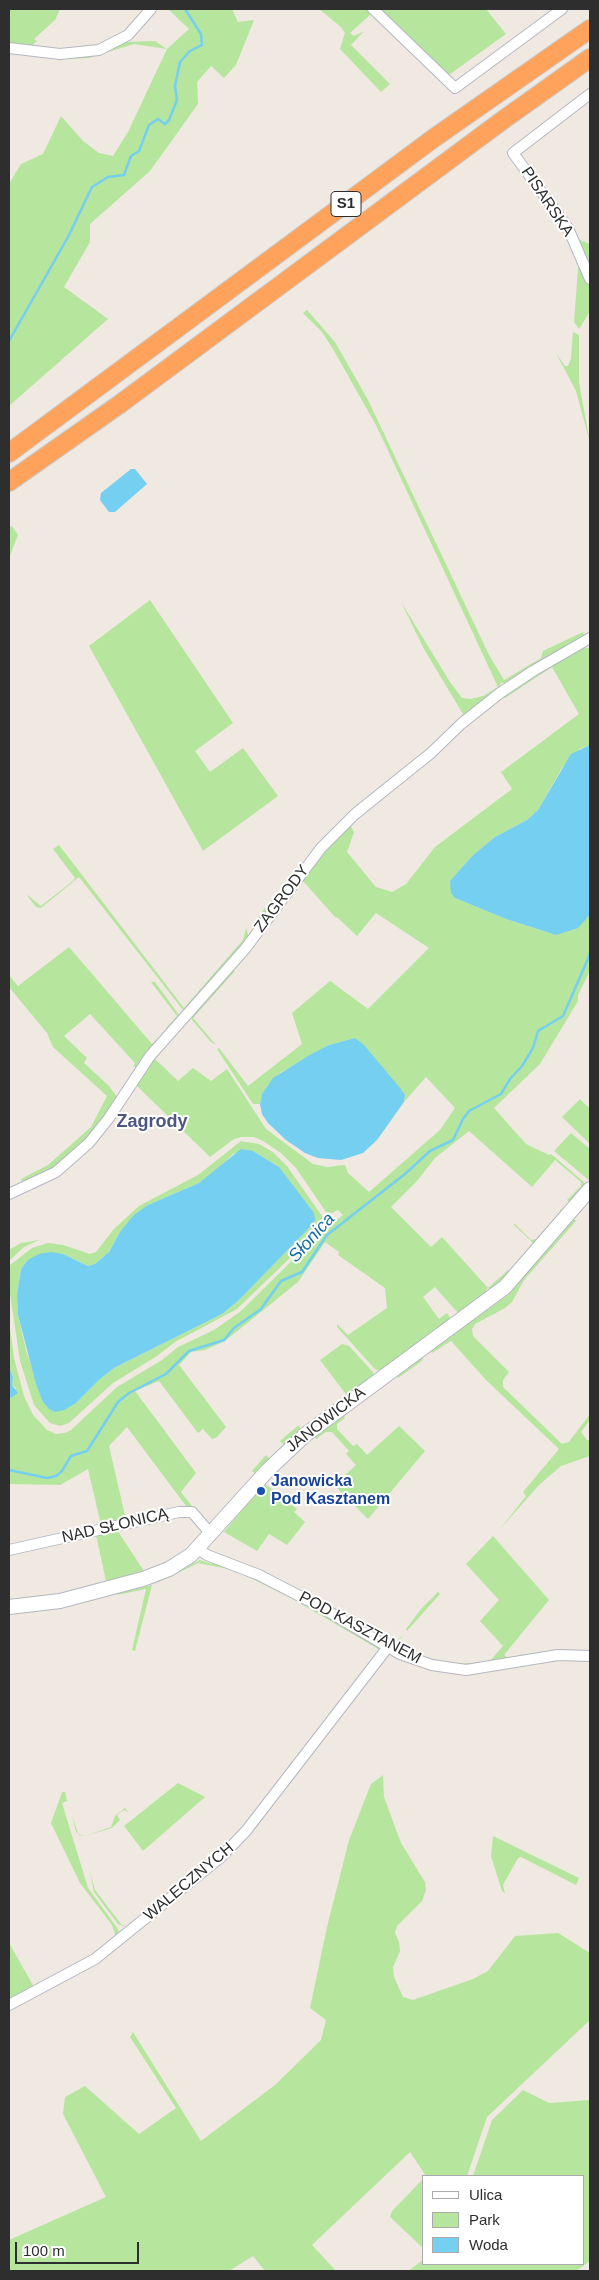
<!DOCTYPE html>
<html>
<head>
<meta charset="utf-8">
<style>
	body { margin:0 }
	#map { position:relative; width:599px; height:2280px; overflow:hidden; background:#efe9e1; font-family:Arial,sans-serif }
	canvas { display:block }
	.frame { position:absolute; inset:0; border:10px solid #2e2e2e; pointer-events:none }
	.legend { position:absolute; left:422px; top:2175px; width:162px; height:90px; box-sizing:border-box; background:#fff; border:1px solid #ababab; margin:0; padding:6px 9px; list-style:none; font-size:15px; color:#2e2e2e }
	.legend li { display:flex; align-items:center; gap:10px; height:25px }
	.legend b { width:25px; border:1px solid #ababab }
	.scale { position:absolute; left:15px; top:2242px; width:124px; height:22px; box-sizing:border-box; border:2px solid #2e2e2e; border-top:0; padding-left:6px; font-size:15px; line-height:18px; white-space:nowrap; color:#2e2e2e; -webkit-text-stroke:4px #fff; paint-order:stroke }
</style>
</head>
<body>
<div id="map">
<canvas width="599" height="2280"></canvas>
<div class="frame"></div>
<ul class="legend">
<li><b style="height:6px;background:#fff"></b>Ulica</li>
<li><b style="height:14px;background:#b6e59e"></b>Park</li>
<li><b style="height:14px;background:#75cff0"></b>Woda</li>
</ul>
<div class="scale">100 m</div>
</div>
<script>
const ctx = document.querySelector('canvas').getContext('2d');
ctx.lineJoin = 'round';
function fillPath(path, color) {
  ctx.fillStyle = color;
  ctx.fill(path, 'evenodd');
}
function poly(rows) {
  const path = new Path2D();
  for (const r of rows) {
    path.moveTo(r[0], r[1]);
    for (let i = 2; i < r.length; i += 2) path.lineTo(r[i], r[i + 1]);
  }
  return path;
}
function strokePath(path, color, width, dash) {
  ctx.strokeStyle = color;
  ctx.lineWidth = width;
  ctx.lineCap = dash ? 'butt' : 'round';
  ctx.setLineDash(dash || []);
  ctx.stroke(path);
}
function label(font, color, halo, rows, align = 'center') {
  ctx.font = font + ' Arial,sans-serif';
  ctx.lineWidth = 4;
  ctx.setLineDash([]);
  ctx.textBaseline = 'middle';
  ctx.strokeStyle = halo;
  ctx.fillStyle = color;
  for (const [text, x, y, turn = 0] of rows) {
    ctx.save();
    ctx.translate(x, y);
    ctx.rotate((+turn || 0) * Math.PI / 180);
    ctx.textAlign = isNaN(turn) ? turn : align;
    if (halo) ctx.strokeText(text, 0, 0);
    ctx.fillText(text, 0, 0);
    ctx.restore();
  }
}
const green = poly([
	[9,9,60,9,55,20,34,39,37,41,30,47,9,45],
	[168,9,232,9,238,22,254,20,236,65,224,78,211,66,197,82,198,104,150,171,90,224,90,242,64,287,108,319,9,406,9,184,21,164,43,154,61,116,83,141,99,153,113,156,128,132,167,49,134,44,89,58,63,59,59,61,60,57,126,42,155,41,167,49,189,29],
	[319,9,370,9,371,14,350,33,354,36,364,31,351,45,390,84,381,92,340,49,345,33,341,27],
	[377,9,486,9,506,34,446,77],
	[578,239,590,244,590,272],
	[579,256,590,285,590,311,579,329,574,322],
	[307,310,335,342,368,400,489,655,504,680,541,658,543,651,583,632,585,638,506,685,502,682,500,684,501,687,462,719,460,718,463,714,424,649,401,602,450,682,462,698,471,699,483,696,498,687,377,427,333,349,322,332,303,313],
	[573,332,579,335,579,382,590,443,576,391,556,353,565,366,568,366,571,359],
	[12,526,18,535,9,558,9,528],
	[150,600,233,723,195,751,210,772,243,748,278,796,203,851,89,646],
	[578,648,590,648,590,745,580,749,562,768,538,810,527,820,495,837,472,856,450,881,455,898,506,919,556,935,587,918,590,914,590,971,578,995,578,1001,540,1064,494,1108,526,1144,549,1155,551,1154,584,1182,585,1187,571,1202,567,1200,581,1186,581,1182,555,1160,532,1187,469,1131,435,1158,417,1181,391,1207,431,1247,442,1237,488,1288,508,1270,510,1277,494,1290,488,1288,486,1290,488,1295,459,1314,435,1287,423,1297,439,1319,447,1313,451,1319,381,1371,375,1369,337,1327,337,1324,348,1335,387,1308,385,1288,338,1255,339,1252,325,1242,298,1282,225,1341,205,1350,191,1352,179,1365,226,1427,217,1437,212,1439,203,1429,198,1433,159,1381,135,1391,196,1473,181,1492,208,1526,190,1506,191,1511,171,1510,186,1506,127,1427,109,1446,126,1520,101,1525,88,1469,60,1485,9,1484,9,1399,11,1398,16,1388,12,1385,13,1376,9,1367,9,1320,14,1358,24,1396,33,1415,47,1430,56,1434,65,1433,71,1430,117,1387,162,1360,178,1347,214,1330,241,1311,318,1235,343,1215,338,1210,332,1213,326,1212,296,1168,281,1153,263,1141,254,1137,241,1137,234,1139,210,1157,136,1085,152,1059,155,1059,178,1081,193,1068,211,1081,227,1069,266,1129,313,1164,327,1167,345,1165,348,1173,369,1192,440,1130,455,1108,426,1077,404,1102,405,1095,355,1038,329,1045,280,1073,262,1094,260,1104,253,1104,217,1049,219,1048,248,1086,302,1044,292,1013,330,981,368,1009,429,948,376,913,357,936,337,917,336,918,302,880,324,850,350,825,354,832,347,852,376,887,392,892,406,884,435,847,512,789,501,772,579,714,552,667,505,698,503,696],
	[59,845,184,1008,243,940,246,928,249,938,185,1011,183,1010,79,877,41,908,36,907,26,894,41,906,74,880,75,878,53,849],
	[272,899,276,902,257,928,252,925],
	[69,947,152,1044,157,1039,159,1041,136,1067,133,1067,135,1063,90,1014,64,1036,87,1058,84,1063,109,1086,117,1097,106,1117,68,1160,24,1184,21,1179,48,1165,91,1127,107,1096,53,1047,47,1033,9,987,9,975,18,986],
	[232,970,235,971,193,1018,216,1045,211,1042,192,1020,192,1017],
	[151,982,155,982,179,1015,179,1018,169,1031,166,1028,177,1016],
	[580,1099,590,1109,590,1144,562,1117],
	[571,1133,590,1149,590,1181,554,1151],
	[241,1141,259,1144,273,1152,287,1166,322,1216,324,1220,321,1228,237,1309,175,1342,157,1356,113,1383,69,1423,60,1426,50,1423,34,1405,20,1361,9,1287,10,1265,32,1248,48,1243,63,1245,90,1254,96,1252,114,1229,139,1206,198,1175],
	[253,1151,279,1167,312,1225,238,1301,222,1314,114,1368,99,1380,76,1403,43,1402,26,1350,18,1315,17,1296,21,1268,63,1254,88,1266,95,1264,109,1252,120,1232,148,1205,199,1183,213,1174,233,1154],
	[560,1209,563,1212,534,1244,514,1225,514,1223,531,1240,536,1239,560,1212],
	[574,1219,576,1221,524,1280,512,1302,505,1308,475,1324,472,1329,473,1336,509,1372,503,1380,503,1387,562,1444,569,1442,590,1414,590,1420,581,1432,587,1440,590,1440,590,1456,561,1466,539,1485,500,1529,526,1496,523,1492,559,1449,486,1380,451,1341,432,1353,431,1350,508,1295],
	[39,1240,24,1247,9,1261,9,1250,21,1243],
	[342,1344,349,1346,373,1372,374,1377,350,1396,345,1393,320,1360,286,1385],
	[423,1356,422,1361,398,1378,396,1376],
	[343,1413,345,1418,337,1424,337,1429,353,1446,357,1444,367,1455,399,1426,425,1451,368,1519,334,1485,356,1465,346,1454,349,1451,332,1432,326,1432,316,1439,314,1436],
	[299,1425,302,1432,286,1446,280,1441],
	[266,1455,271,1460,257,1475,252,1471],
	[264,1483,297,1509,294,1512,305,1522,287,1545,269,1534,257,1551,224,1532,257,1492,259,1493,262,1489,261,1487],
	[117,1530,144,1571,106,1581,96,1535],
	[493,1536,549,1600,504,1655,508,1658,524,1654,522,1657,481,1665,457,1666,435,1663,395,1647,394,1643,403,1635,396,1645,418,1655,451,1664,489,1662,503,1646,480,1621,499,1600,466,1564],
	[200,1560,212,1564,213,1561,269,1584,382,1647,380,1650,291,1598,234,1570,198,1563,180,1572,152,1585,135,1651,132,1650,146,1589,117,1595,118,1593,152,1585],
	[438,1592,440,1594,407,1631,406,1629,421,1609],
	[383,1775,384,1797,401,1843,425,1882,426,1890,422,1901,397,1926,395,1933,399,1942,400,1951,393,1967,394,1977,403,1997,413,2000,473,1979,488,1971,515,1936,558,1933,590,1953,590,2020,487,2117,467,2176,426,2176,410,2152,312,2245,336,2271,265,2271,253,2256,229,2271,9,2271,9,2240,106,2197,63,2114,65,2097,85,2086,139,2134,176,2108,130,2037,133,2032,201,2141,275,2085,321,2040,326,2020,310,2008,327,1927,349,1840,371,1784],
	[178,1783,205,1797,143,1851,124,1826],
	[62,1792,65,1792,67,1801,62,1803,88,1888,118,1929,119,1936,86,1962,9,2003,9,1943,34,1987,85,1961,116,1937,112,1925,80,1883,51,1823],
	[125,1808,128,1812,124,1810,117,1815,120,1820,112,1828,85,1836,79,1835,76,1832,72,1814,78,1834,85,1836,111,1827,115,1816],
	[493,1836,579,1878,576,1885,521,1857,518,1858,503,1885,505,1893,502,1891,491,1856],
	[90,1872,95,1890,121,1924,129,1928,118,1924,94,1892],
	[523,2090,549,2103,590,2100,590,2261,576,2271,408,2271,423,2260,423,2264,583,2264,583,2176,473,2176,492,2120],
	[423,2179,423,2248,390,2217,392,2211]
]);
const water = poly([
	[131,469,135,469,147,484,115,512,109,512,100,500,101,493],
	[590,745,590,914,587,918,578,928,556,935,506,919,455,898,451,893,450,881,472,856,495,837,527,820,538,810,571,754],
	[355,1038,364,1045,400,1088,405,1095,404,1102,377,1140,363,1153,341,1160,318,1158,305,1153,286,1140,268,1123,262,1114,260,1104,262,1094,273,1078,308,1056,329,1045],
	[241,1149,253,1151,279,1167,314,1213,315,1220,312,1225,238,1301,222,1314,114,1368,99,1380,76,1403,64,1410,55,1412,49,1409,43,1402,36,1384,18,1315,17,1296,21,1269,28,1260,39,1254,51,1252,63,1254,88,1266,95,1264,109,1252,120,1232,134,1215,148,1205,199,1183],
	[9,1367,13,1377,12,1385,18,1393,9,1399]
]);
const stream = poly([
	[9,341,68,237,92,187,108,177,124,175,131,156,139,151,149,125,158,119,165,124,169,120,177,100,175,86,180,62,190,51,202,45,201,34,185,9],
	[9,1470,47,1478,56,1476,62,1471,71,1456,87,1451,118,1402,129,1393,166,1374,189,1351,224,1340,234,1328,261,1309,281,1281,302,1272,327,1235,405,1174,430,1151,453,1140,463,1119,469,1111,501,1094,510,1079,522,1066,533,1048,538,1031,563,1016,590,954]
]);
const street = poly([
	[373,9,455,88,562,9],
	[9,48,60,54,99,50,128,35,151,9],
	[590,94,513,153,568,228,590,279],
	[9,1194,56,1172,89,1143,109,1118,150,1056,245,949,321,848,355,814,431,753,461,724,500,693,533,671,590,638],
	[198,1549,207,1555,259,1575,319,1606,400,1654,432,1665,466,1670,558,1655,590,1656],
	[9,1550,179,1512,192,1512,211,1534],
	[9,2005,95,1959,221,1857,246,1831,388,1647]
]);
const secondary = poly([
	[9,1607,60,1601,143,1579,169,1569,191,1555,268,1470,305,1435,505,1287,590,1189]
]);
const highway = poly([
	[9,453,434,138,590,29],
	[9,482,120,404,503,120,590,58]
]);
const markers = [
	[261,1491,5,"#1a4fb4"]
];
const shields = [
	[346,204,30]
];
const shieldNames = [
	["S1",346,204]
];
const streetNames = [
	["PISARSKA",547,202,56],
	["ZAGRODY",282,899,-53],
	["JANOWICKA",326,1420,-38],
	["NAD SŁONICĄ",115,1526,-13],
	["POD KASZTANEM",360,1628,28],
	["WALECZNYCH",189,1882,-40]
];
const transitNames = [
	["Janowicka",271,1482],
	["Pod Kasztanem",271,1500]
];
const neighbourhoodNames = [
	["Zagrody",152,1122]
];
const waterNames = [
	["Słonica",312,1238,-48]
];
fillPath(green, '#b6e59e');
fillPath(water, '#75cff0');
strokePath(stream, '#75cff0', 2.5);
strokePath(street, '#b4b7c1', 12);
strokePath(secondary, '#b4b7c1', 16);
strokePath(highway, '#c9c9c9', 20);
strokePath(street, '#fff', 10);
strokePath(secondary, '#fff', 14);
strokePath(highway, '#ffa35c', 18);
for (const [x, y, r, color] of markers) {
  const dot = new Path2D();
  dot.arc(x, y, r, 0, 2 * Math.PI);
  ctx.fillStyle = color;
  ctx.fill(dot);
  strokePath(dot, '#fff', 2);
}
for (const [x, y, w] of shields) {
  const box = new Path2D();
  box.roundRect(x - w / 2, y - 12.5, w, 25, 4);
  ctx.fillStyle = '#fff';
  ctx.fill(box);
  strokePath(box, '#2e2e2e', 1);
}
label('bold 15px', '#2e2e2e', null, shieldNames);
label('16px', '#2e2e2e', '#fff', streetNames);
label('bold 16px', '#164399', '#fff', transitNames, 'left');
label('bold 18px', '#4d5680', '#fff', neighbourhoodNames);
label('italic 18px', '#0d6fa3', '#fff', waterNames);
</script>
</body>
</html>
